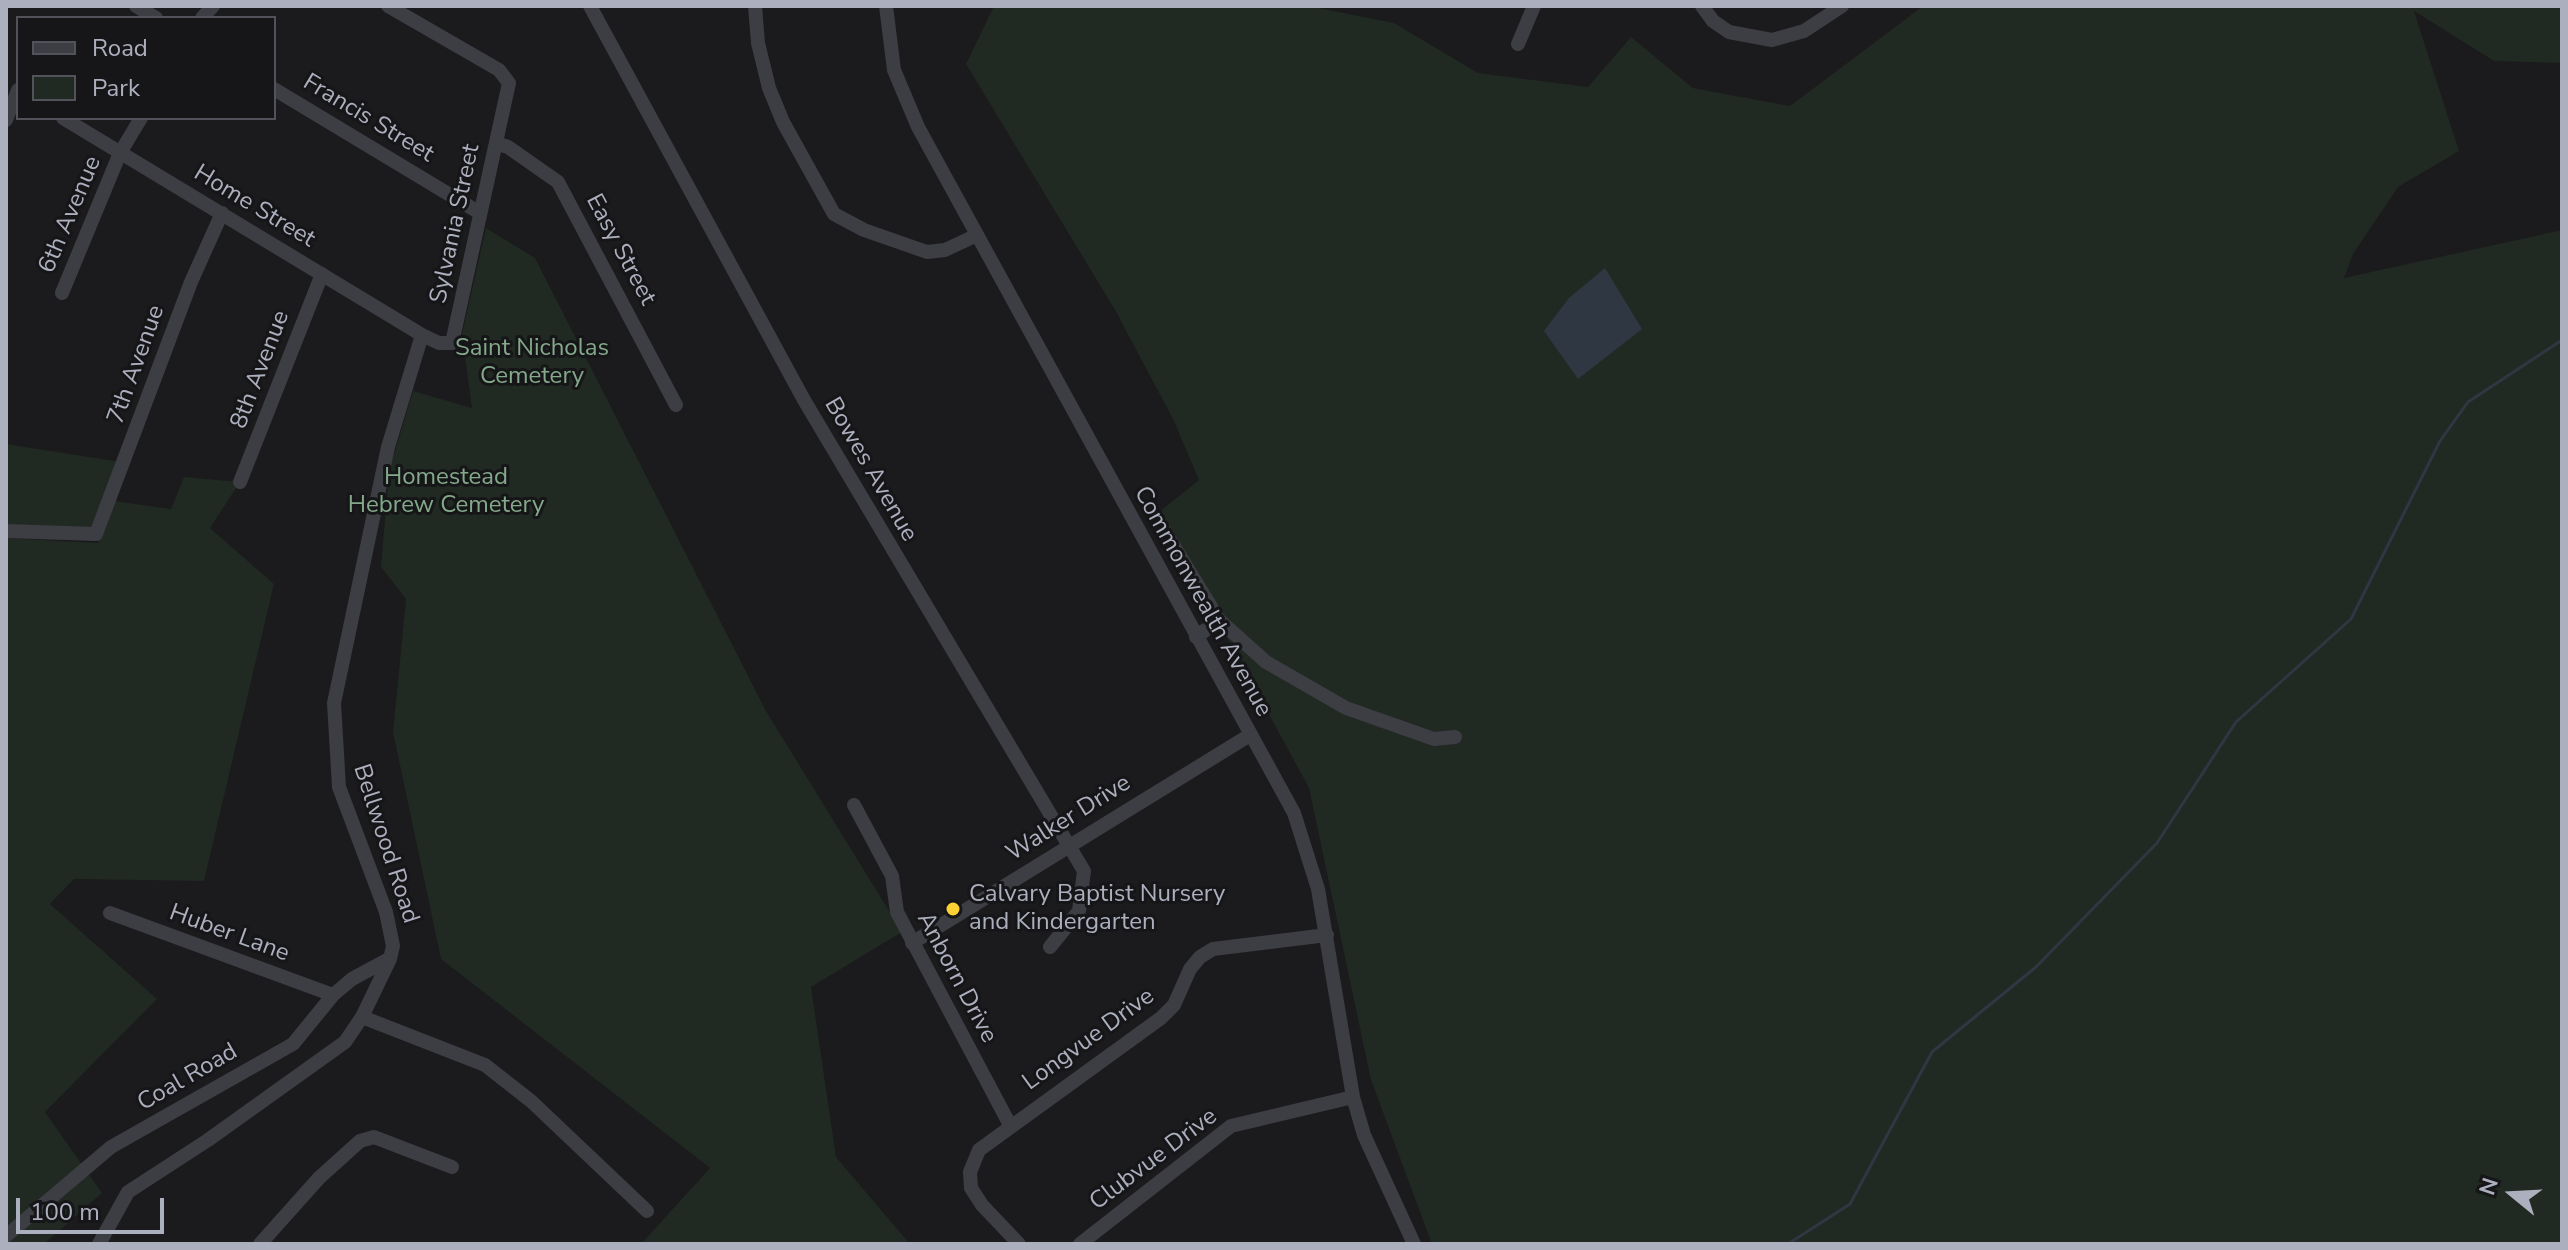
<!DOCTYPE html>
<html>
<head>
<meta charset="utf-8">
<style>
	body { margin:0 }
	#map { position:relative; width:2568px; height:1250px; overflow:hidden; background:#1b1a1d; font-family:"Nunito Sans",sans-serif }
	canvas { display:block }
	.frame { position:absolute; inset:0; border:8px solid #acafbd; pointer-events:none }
	.legend { position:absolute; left:16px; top:16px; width:260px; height:104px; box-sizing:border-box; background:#161518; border:2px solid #52535a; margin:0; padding:10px 14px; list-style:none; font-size:24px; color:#acafbd }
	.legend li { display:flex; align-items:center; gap:16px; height:40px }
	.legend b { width:40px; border:2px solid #52535a }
	.north { position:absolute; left:2472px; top:1154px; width:80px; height:80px; -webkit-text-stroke:6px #161518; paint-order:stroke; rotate:288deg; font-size:22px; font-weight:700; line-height:32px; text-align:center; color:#acafbd }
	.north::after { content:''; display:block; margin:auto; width:28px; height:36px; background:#acafbd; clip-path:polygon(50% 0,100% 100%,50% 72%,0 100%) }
	.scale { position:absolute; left:16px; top:1198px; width:148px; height:36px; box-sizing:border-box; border:4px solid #acafbd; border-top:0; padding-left:10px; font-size:24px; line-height:28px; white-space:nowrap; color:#acafbd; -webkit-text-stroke:6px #161518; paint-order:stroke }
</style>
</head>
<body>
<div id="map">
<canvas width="2568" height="1250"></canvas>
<div class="frame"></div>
<ul class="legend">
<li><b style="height:10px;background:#3d3d44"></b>Road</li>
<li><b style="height:22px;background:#202922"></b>Park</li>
</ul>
<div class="north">N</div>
<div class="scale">100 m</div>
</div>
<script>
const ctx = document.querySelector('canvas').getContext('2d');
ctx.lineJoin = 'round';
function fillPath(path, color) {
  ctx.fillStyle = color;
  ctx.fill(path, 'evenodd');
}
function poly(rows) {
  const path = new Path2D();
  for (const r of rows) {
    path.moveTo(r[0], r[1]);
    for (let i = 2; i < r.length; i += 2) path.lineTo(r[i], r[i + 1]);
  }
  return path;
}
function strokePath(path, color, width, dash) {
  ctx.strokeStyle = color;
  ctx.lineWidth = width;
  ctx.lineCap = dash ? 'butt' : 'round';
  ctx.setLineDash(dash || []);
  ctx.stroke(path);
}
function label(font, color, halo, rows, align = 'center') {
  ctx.font = font + ' "Nunito Sans",sans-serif';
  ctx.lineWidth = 6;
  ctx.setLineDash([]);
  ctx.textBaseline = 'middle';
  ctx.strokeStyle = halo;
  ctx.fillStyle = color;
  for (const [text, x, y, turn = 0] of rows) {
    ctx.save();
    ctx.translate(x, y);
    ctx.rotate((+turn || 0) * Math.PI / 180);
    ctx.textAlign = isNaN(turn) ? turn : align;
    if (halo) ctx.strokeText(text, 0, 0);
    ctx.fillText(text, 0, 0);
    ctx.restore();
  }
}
const green = poly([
	[994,6,1308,6,1394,23,1478,73,1588,87,1631,37,1693,88,1790,106,1923,6,2562,6,2562,63,2494,61,2414,11,2459,151,2398,187,2353,254,2344,278,2562,230,2562,1244,1432,1244,1371,1080,1309,788,1159,512,1199,480,1173,419,1115,310,966,64],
	[486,228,535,258,766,711,902,932,811,987,836,1157,910,1244,641,1244,710,1168,441,959,393,732,406,599,381,567,389,471,413,391,472,408,462,334],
	[6,444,121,462,98,520,88,529,6,527],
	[184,477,240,482,210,528,274,584,204,881,74,879,50,904,157,999,45,1112,102,1193,44,1244,6,1244,6,538,98,543,114,501,171,509]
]);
const water = poly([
	[1605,268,1642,329,1578,379,1544,331,1569,298]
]);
const stream = poly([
	[1788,1244,1850,1204,1932,1052,2036,967,2157,843,2236,722,2351,619,2440,441,2468,402,2562,340]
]);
const minor = poly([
	[136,6,156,18],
	[590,6,804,400,1084,871,1079,911,1050,947],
	[755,6,758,43,769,88,783,122,834,214,864,230,927,252,945,250,977,235],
	[886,6,894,70,918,127,1294,813,1318,889,1353,1097,1364,1135,1414,1244],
	[1702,6,1713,21,1729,32,1772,40,1804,31,1842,6],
	[202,18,213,6],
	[1518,44,1534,6],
	[274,89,480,213],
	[63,118,422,335,439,343,452,343,509,83,499,70,388,6],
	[6,120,18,90],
	[496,143,508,147,558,182,676,405],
	[62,293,120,153,141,118],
	[240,482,322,274],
	[1156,517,1219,620],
	[6,531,96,534,191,282,222,213],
	[1196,637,1219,620,1266,662,1346,708,1434,739,1455,737],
	[854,805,892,876,897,912,1010,1125],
	[110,913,333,995],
	[912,943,1250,735],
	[362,1017,485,1065,531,1101,647,1211],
	[6,1236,111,1147,293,1044,333,995,352,979,389,959],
	[99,1244,128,1192,208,1140,345,1042,362,1017,390,959,393,946,386,912,339,787,334,703,388,447,422,335],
	[260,1244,319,1178,360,1141,374,1137,452,1167],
	[1019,1244,982,1205,971,1188,970,1172,979,1150,1161,1018,1174,1005,1190,969,1200,957,1213,949,1327,935],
	[1080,1244,1231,1126,1353,1097]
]);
const markers = [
	[953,909,8,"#fcd134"]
];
const streetNames = [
	["Francis Street",368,119,31],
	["Home Street",254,207,31],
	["6th Avenue",71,215,-67],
	["Sylvania Street",456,224,-78],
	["Easy Street",620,250,62],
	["7th Avenue",137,365,-70],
	["8th Avenue",261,370,-69],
	["Bowes Avenue",870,470,60],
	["Commonwealth Avenue",1202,602,61],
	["Walker Drive",1069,819,-32],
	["Bellwood Road",385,844,72],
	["Huber Lane",229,934,20],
	["Anborn Drive",956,978,62],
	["Longvue Drive",1089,1040,-36],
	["Coal Road",188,1078,-30],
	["Clubvue Drive",1154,1160,-37]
];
const parkNames = [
	["Saint Nicholas",532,349],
	["Cemetery",532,377],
	["Homestead",446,478],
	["Hebrew Cemetery",446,506]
];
const poiNames = [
	["Calvary Baptist Nursery",969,895],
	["and Kindergarten",969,923]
];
fillPath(green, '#202922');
fillPath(water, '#2f3742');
strokePath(stream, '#2f3742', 3);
strokePath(minor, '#3d3d44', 14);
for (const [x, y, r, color] of markers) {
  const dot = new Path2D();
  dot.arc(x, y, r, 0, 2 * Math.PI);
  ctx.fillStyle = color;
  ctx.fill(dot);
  strokePath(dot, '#161518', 3);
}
label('24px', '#acafbd', '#161518', streetNames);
label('24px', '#83a98a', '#161518', parkNames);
label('24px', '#acafbd', '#161518', poiNames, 'left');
</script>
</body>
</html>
